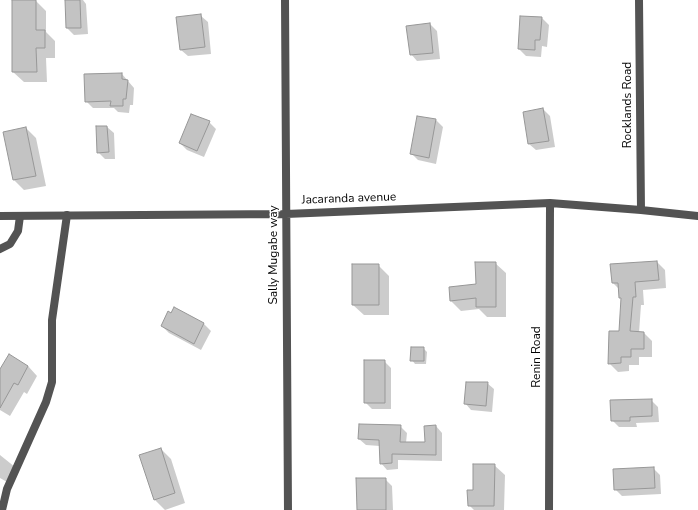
<!DOCTYPE html>
<html>
<head>
<meta charset="utf-8">
<style>
	body { margin:0 }
	canvas { display:block; background:#fff }
</style>
</head>
<body>
<canvas width="698" height="510"></canvas>
<script>
const ctx = document.querySelector('canvas').getContext('2d');
ctx.lineJoin = 'round';
function fillPath(path, color) {
  ctx.fillStyle = color;
  ctx.fill(path, 'evenodd');
}
function poly(rows) {
  const path = new Path2D();
  for (const r of rows) {
    path.moveTo(r[0], r[1]);
    for (let i = 2; i < r.length; i += 2) path.lineTo(r[i], r[i + 1]);
  }
  return path;
}
function strokePath(path, color, width, dash) {
  ctx.strokeStyle = color;
  ctx.lineWidth = width;
  ctx.lineCap = dash ? 'butt' : 'round';
  ctx.setLineDash(dash || []);
  ctx.stroke(path);
}
function label(font, color, halo, rows, align = 'center') {
  ctx.font = font + ' "Nunito Sans",sans-serif';
  ctx.lineWidth = 3;
  ctx.setLineDash([]);
  ctx.textBaseline = 'middle';
  ctx.strokeStyle = halo;
  ctx.fillStyle = color;
  for (const [text, x, y, turn = 0] of rows) {
    ctx.save();
    ctx.translate(x, y);
    ctx.rotate((+turn || 0) * Math.PI / 180);
    ctx.textAlign = isNaN(turn) ? turn : align;
    if (halo) ctx.strokeText(text, 0, 0);
    ctx.fillText(text, 0, 0);
    ctx.restore();
  }
}
const shadow = poly([
	[66,0,83,0,86,4,88,34,74,35,67,28],
	[36,1,46,11,46,32,55,41,55,58,46,58,47,82,24,82,13,72],
	[201,16,208,22,211,54,188,56,181,50],
	[542,18,549,25,547,47,542,46,541,57,526,56,519,49],
	[430,24,437,31,440,59,417,61,411,54],
	[122,74,134,88,133,105,130,105,129,113,118,112,114,108,93,108,86,101],
	[543,109,550,116,555,147,536,150,529,144],
	[418,117,436,120,443,127,436,164,418,160,411,153],
	[209,122,216,129,204,157,187,150,180,143],
	[107,127,114,133,115,159,105,159,98,152],
	[26,128,36,138,46,186,24,190,14,180,4,133],
	[657,262,665,270,666,288,643,290,644,305,641,305,639,333,644,333,652,341,652,357,639,357,639,365,629,365,629,371,618,372,609,363,620,332,622,299,620,297,620,290,613,283],
	[495,263,506,273,506,317,487,317,479,309,461,311,451,301,477,285],
	[378,265,389,276,389,315,364,315,353,305],
	[174,308,204,324,211,331,201,350,169,333,162,326],
	[423,348,427,352,426,364,415,364,412,360],
	[9,356,28,366,37,376,27,394,24,392,10,416,0,410,0,371],
	[384,361,391,368,391,409,372,409,365,402],
	[487,383,494,389,492,412,471,410,465,403],
	[651,400,658,407,659,422,636,423,637,427,619,427,612,420],
	[400,426,407,433,406,443,426,443,436,426,442,433,442,461,398,460,398,469,387,470,381,463,380,446,366,445,359,439],
	[161,449,171,459,185,503,165,510,154,499],
	[0,455,15,467,7,482,0,478],
	[494,465,505,475,504,510,474,510,469,505,474,491],
	[653,468,660,475,661,494,622,496,615,489],
	[385,479,392,486,393,510,358,510]
]);
const building = poly([
	[12,0,36,0,36,30,45,30,45,48,36,48,37,72,12,72,12,0],
	[65,0,80,0,81,28,66,28,65,0],
	[201,14,205,47,180,50,176,17,201,14],
	[520,16,542,17,540,40,535,40,535,50,518,49,520,16],
	[430,23,433,53,410,55,406,26,430,23],
	[122,73,122,79,128,80,126,99,123,99,123,106,110,106,111,101,85,102,84,74,122,73],
	[543,108,549,141,528,144,523,112,543,108],
	[191,114,210,121,197,151,179,143,191,114],
	[417,116,436,119,429,158,410,154,417,116],
	[96,126,107,126,109,152,97,153,96,126],
	[26,127,36,176,13,180,3,132,26,127],
	[657,261,659,280,635,282,636,297,633,297,630,331,644,332,644,349,631,349,631,357,621,357,621,363,608,364,609,331,619,331,621,298,619,298,618,283,612,283,610,264,657,261],
	[475,262,496,262,496,307,476,307,476,298,450,301,449,287,476,284,475,262],
	[352,264,379,264,379,305,352,305,352,264],
	[174,307,204,323,194,344,161,326,168,311,171,313,174,307],
	[411,347,424,347,424,361,410,361,411,347],
	[9,354,28,366,18,385,14,383,0,408,0,369,9,354],
	[364,360,385,360,385,403,364,403,364,360],
	[466,382,488,382,486,406,464,404,466,382],
	[652,399,652,416,630,417,630,421,611,421,610,400,652,399],
	[359,424,401,425,400,442,425,442,424,426,436,425,436,455,392,454,392,463,380,464,379,440,358,439,359,424],
	[161,448,175,493,154,500,139,455,161,448],
	[473,464,495,464,494,506,468,506,467,490,473,490,473,464],
	[654,467,655,488,614,490,613,469,654,467],
	[356,478,386,478,386,510,357,510,356,478]
]);
const service = poly([
	[0,249,10,244,18,231,20,216],
	[2,510,7,489,46,402,52,382,52,320,67,215]
]);
const minor = poly([
	[285,0,288,510],
	[639,0,641,210],
	[0,216,286,214,550,203,641,210,698,216],
	[549,510,550,203]
]);
const streetNames = [
	["Rocklands Road",628,105,-90],
	["Jacaranda avenue",349,199,-2],
	["Sally Mugabe way",274,255,-90],
	["Renin Road",537,357,-90]
];
fillPath(shadow, '#0003');
fillPath(building, '#c3c3c3');
strokePath(building, '#979797', 1);
strokePath(service, '#535353', 8);
strokePath(minor, '#535353', 8);
label('12px', '#000', '#fff', streetNames);
</script>
</body>
</html>
